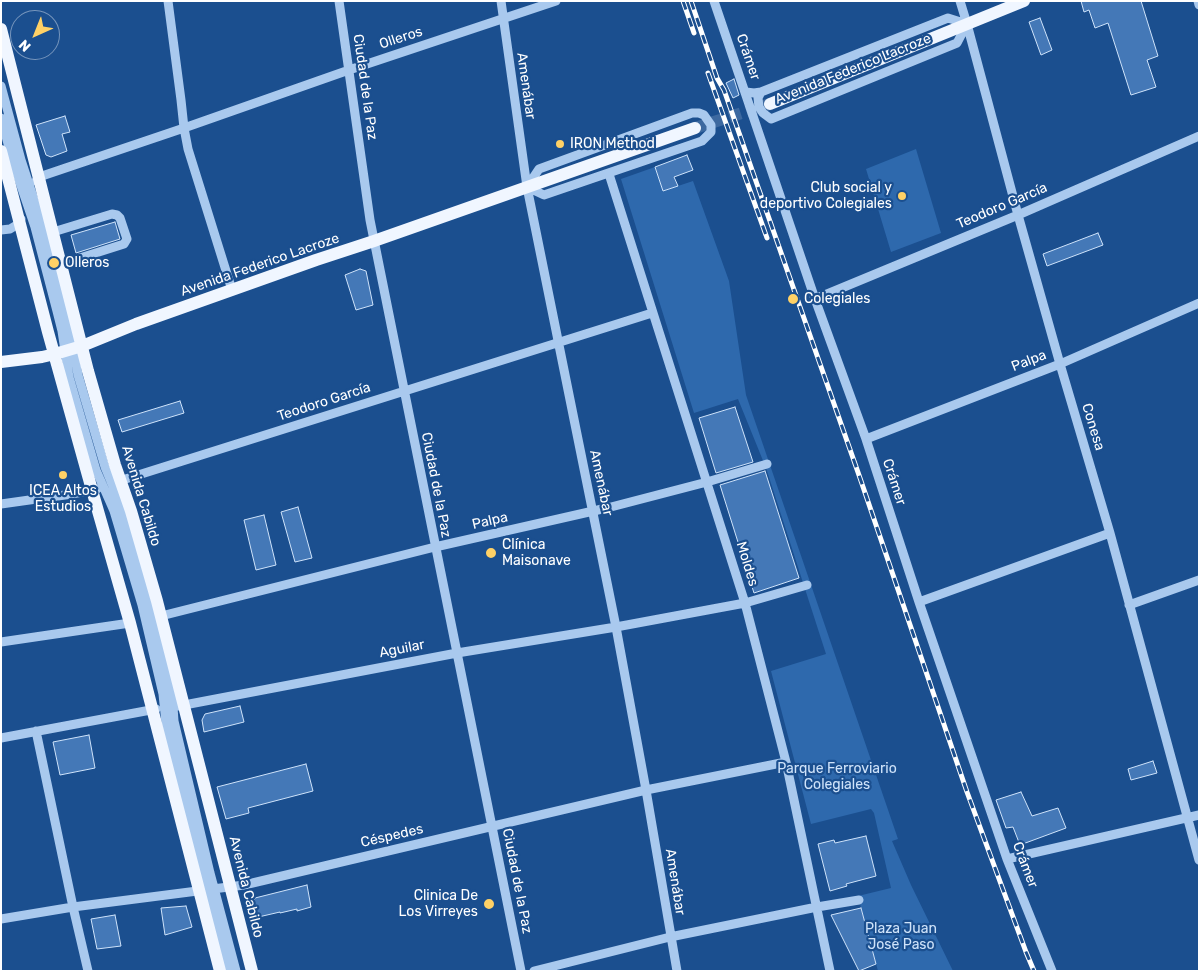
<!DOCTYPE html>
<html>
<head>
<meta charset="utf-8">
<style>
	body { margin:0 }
	#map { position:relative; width:1200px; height:972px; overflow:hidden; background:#1b4f8f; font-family:Rubik,sans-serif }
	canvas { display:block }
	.frame { position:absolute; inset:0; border:2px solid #fff; pointer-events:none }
	.north { position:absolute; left:10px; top:10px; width:50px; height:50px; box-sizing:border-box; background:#1b4f8f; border:1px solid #7695bc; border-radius:50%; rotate:224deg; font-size:14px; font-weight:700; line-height:20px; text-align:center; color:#fff }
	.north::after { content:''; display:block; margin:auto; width:18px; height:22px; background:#ffd166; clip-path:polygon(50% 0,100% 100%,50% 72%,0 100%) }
</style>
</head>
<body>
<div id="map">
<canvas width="1200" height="972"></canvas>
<div class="frame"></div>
<div class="north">N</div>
</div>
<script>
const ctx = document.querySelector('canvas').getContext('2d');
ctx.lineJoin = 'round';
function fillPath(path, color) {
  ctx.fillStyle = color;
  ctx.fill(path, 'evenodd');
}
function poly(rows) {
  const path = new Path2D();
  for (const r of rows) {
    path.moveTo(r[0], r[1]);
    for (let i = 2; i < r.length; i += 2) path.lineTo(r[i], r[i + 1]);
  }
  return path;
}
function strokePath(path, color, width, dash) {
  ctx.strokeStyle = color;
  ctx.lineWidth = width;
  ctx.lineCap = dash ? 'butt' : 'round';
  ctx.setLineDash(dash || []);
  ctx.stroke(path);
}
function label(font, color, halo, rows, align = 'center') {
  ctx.font = font + ' Rubik,sans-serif';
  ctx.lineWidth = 4.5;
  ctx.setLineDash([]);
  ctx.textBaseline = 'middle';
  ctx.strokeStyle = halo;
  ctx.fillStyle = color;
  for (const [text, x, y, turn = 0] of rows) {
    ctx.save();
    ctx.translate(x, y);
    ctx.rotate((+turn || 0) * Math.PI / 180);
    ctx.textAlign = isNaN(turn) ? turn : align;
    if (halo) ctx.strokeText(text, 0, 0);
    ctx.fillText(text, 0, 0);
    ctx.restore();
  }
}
const green = poly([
	[916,149,941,233,891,252,866,169],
	[655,167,663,191,693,181,729,281,746,395,898,839,892,841,911,885,953,971,878,971,858,896,891,888,874,813,871,809,811,824,771,671,826,654,766,468,738,399,694,413,621,179]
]);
const building = poly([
	[1081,1,1141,1,1158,56,1147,60,1156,87,1131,95,1108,23,1095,28,1089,10,1084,12,1081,1],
	[1040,18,1052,50,1041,55,1029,22,1040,18],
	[734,79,739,95,733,98,726,83,734,79],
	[65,116,70,132,62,134,67,151,51,157,46,155,36,125,65,116],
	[687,155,693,170,674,177,678,186,663,191,655,167,687,155],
	[115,222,120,239,76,253,71,235,115,222],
	[1098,233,1103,245,1047,266,1043,254,1098,233],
	[360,269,366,271,373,305,356,310,345,275,360,269],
	[180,401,184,413,122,432,118,420,180,401],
	[735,407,753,462,716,473,699,418,735,407],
	[765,471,799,578,754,593,720,485,765,471],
	[298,507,312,558,295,562,281,512,298,507],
	[264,515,276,565,256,570,244,520,264,515],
	[240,706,244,722,204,732,202,720,205,714,240,706],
	[89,735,95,768,60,775,53,742,89,735],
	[1153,761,1157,773,1131,780,1128,769,1153,761],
	[306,764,313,791,248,808,249,813,226,819,217,787,306,764],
	[1021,792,1032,816,1058,808,1066,828,1020,845,1013,827,1006,828,996,800,1021,792],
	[866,836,876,876,846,884,847,886,830,891,818,844,834,840,835,843,866,836],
	[307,885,311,907,297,911,297,909,280,913,280,912,254,918,251,906,255,898,307,885],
	[186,906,192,927,165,935,161,908,186,906],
	[861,908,876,964,859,971,831,915,861,908],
	[115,915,121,946,97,949,91,919,115,915]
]);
const majorTunnel = poly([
	[695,128,770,104]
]);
const minor = poly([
	[168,1,181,100,184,128,188,149,232,290],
	[339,1,370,220,521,971],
	[501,1,527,187,616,627,646,790,677,971],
	[714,1,815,299,866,439,919,602,1007,859,1052,971],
	[960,1,967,24,1018,215,1060,364,1110,533,1199,860],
	[1198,1,1199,5],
	[1,86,21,160,41,221,70,328,78,375,105,467,122,508,150,608,172,693,174,721,210,873,236,971],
	[746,92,754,93,761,92,948,18,967,24],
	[761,92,758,98,759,107,763,113,771,119,957,43,967,24],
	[692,113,699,113,704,115,711,125,711,132,702,141,544,195,527,187,539,169,692,113],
	[1,118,13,162,35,227,57,311,62,331,69,377,96,470,114,511,142,605,163,694,166,723,227,971],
	[609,174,745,603,786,762,830,971],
	[36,181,39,177,184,128,349,70,556,1],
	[1,230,10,229,20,223,21,219],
	[53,232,112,214,117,215,120,218,127,239,124,244,61,264],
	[815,299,1018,215,1199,136],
	[866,439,1060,364,1199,303],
	[116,482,652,313],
	[1,504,72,494,97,489],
	[919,602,1110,533],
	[1129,605,1199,580],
	[161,616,435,547,611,507,707,482,767,464],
	[1,642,130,623],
	[179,706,457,653,616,627,745,603,807,585],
	[36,731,73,907,88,971],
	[1,738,156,709],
	[1007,859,1199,815],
	[1,919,73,907,244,885,646,790,786,762],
	[534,971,670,937,817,907,859,900]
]);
const major = poly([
	[1,29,88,371,115,465,131,511,157,601,252,971],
	[770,104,1024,1],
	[1,151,48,332,92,490,130,623,220,971],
	[1,362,42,357,55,354,82,346,136,324,316,260,374,241,695,128]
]);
const rail = poly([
	[683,1,694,33],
	[691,1,717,78,724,90,860,478,967,792,1026,952,1034,971],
	[708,73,767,238]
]);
const markers = [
	[560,144,5,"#ffd166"],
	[902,196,5,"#ffd166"],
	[54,263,6,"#ffd166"],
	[793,299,6,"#ffd166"],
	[63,475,5,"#ffd166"],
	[491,553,6,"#ffd166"],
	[489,904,6,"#ffd166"]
];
const streetNames = [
	["Olleros",401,38,-18],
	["Crámer",748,57,71],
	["Avenida Federico Lacroze",853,69,-22],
	["Amenábar",526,86,82],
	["Ciudad de la Paz",365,87,82],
	["Teodoro García",1002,206,-23],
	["Avenida Federico Lacroze",260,265,-19],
	["Palpa",1029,361,-21],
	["Teodoro García",324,402,-18],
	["Conesa",1093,427,73],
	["Crámer",894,482,72],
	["Amenábar",601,483,78],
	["Ciudad de la Paz",436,485,79],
	["Avenida Cabildo",141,496,73],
	["Palpa",490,521,-13],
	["Moldes",747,564,73],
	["Aguilar",402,649,-11],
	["Céspedes",392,836,-13],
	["Crámer",1025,865,69],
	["Ciudad de la Paz",517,881,79],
	["Amenábar",675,882,81],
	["Avenida Cabildo",246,887,76]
];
const poiNames = [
	["IRON Method",570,144],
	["Club social y",892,188,"right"],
	["deportivo Colegiales",892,204,"right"],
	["Olleros",65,263],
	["Colegiales",804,299],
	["ICEA Altos",63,491,"center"],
	["Estudios",63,507,"center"],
	["Clínica",502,545],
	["Maisonave",502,561],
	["Clinica De",478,896,"right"],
	["Los Virreyes",478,912,"right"]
];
const parkNames = [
	["Parque Ferroviario",837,769],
	["Colegiales",837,785],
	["Plaza Juan",901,929],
	["José Paso",901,945]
];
fillPath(green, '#2e69ad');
fillPath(building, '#4478b7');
strokePath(building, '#cfe3fa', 1);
strokePath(majorTunnel, '#3d69a0', 12, [12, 6]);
strokePath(minor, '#a9c9ee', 9);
strokePath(major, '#f0f6ff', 12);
strokePath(rail, '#fff', 5);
strokePath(rail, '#1b4f8f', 3, [9]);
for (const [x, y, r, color] of markers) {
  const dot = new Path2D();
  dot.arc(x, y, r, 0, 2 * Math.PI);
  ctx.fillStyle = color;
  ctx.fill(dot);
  strokePath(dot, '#1b4f8f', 2);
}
label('14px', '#fff', '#1b4f8f', streetNames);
label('14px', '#fff', '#1b4f8f', poiNames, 'left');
label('14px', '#cfe3fa', '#1b4f8f', parkNames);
</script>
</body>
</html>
